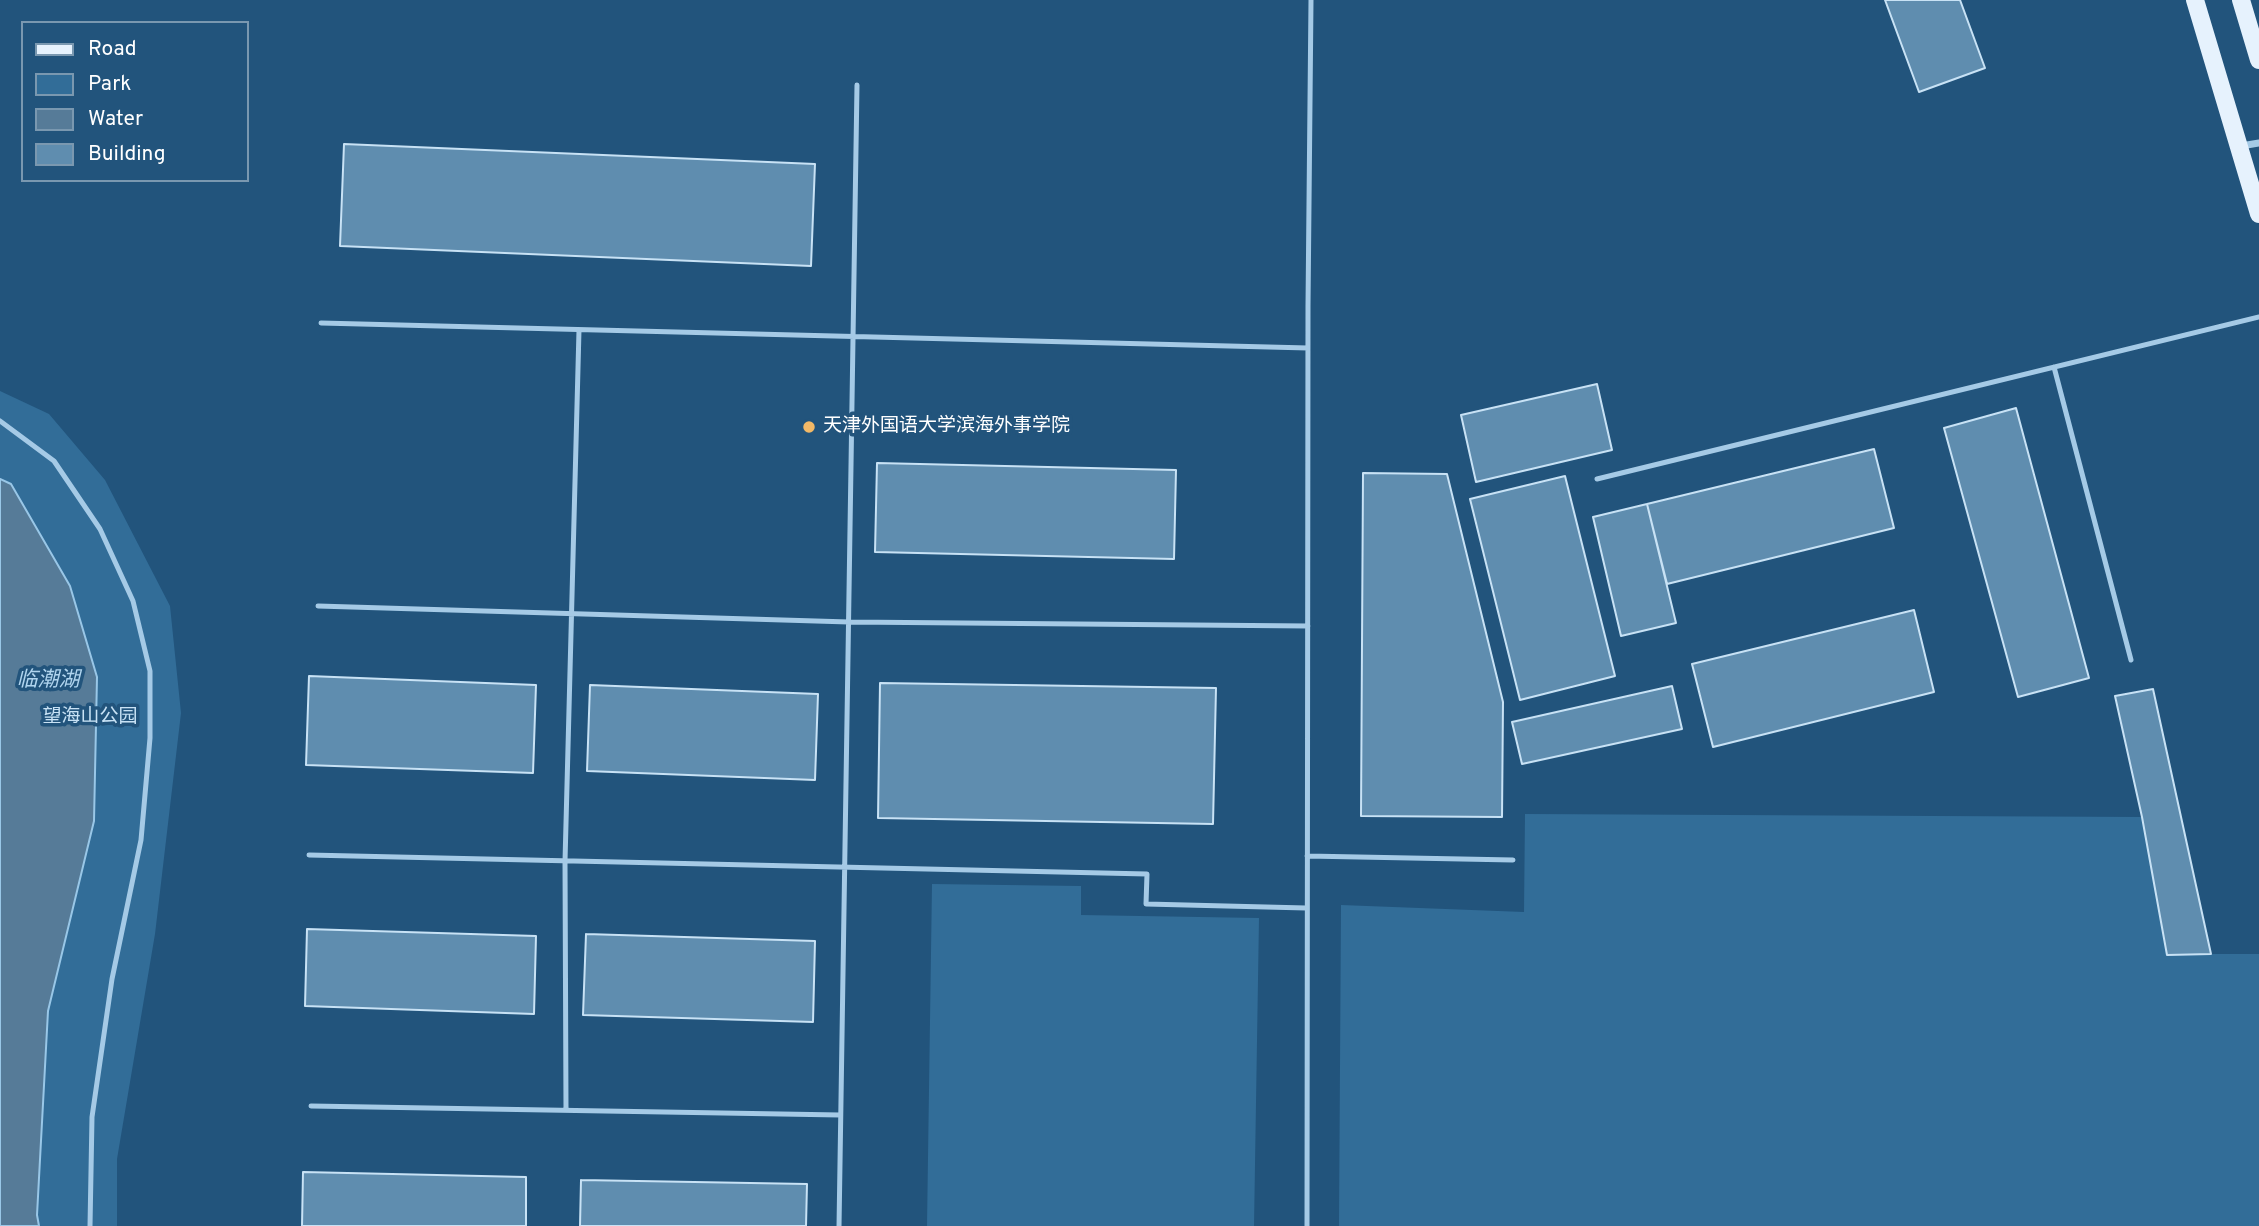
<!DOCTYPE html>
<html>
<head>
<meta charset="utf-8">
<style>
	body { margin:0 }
	#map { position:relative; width:2259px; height:1226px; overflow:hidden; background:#22547c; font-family:Overpass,sans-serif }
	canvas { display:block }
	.legend { position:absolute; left:21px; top:21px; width:228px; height:161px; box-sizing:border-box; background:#22547c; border:2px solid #7a98b0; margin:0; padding:9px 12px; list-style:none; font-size:21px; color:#fff }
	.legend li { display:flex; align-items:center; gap:14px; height:35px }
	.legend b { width:35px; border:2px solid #7a98b0 }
</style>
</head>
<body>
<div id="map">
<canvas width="2259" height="1226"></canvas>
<ul class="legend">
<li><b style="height:9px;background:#e6f2fd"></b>Road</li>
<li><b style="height:19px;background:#326d98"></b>Park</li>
<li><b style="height:19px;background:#567b98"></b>Water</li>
<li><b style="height:19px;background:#5f8daf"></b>Building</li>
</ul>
</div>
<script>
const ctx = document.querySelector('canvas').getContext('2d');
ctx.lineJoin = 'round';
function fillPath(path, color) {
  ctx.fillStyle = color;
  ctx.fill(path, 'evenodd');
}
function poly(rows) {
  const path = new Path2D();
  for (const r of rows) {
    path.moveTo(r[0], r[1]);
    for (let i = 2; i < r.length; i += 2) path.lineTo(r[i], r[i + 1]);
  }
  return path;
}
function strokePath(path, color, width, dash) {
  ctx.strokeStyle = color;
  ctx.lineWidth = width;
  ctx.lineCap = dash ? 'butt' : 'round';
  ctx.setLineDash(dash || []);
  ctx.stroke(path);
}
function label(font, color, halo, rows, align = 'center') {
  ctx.font = font + ' Overpass,"Noto Sans SC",sans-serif';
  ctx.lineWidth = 7;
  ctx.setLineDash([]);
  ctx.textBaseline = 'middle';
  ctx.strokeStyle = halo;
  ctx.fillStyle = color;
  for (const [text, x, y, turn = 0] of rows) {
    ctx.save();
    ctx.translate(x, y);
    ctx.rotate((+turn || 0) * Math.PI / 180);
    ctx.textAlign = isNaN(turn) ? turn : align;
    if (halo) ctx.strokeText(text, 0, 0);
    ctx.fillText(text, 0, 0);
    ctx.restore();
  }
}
const green = poly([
	[0,391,49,414,105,480,170,606,181,713,155,934,117,1159,117,1226,0,1226],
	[1525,814,2142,817,2167,954,2259,954,2259,1226,1339,1226,1341,905,1524,912],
	[932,884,1081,886,1081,915,1259,918,1254,1226,927,1226]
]);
const water = poly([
	[0,479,11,484,70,586,97,677,94,821,48,1011,37,1215,39,1226,0,1226,0,479]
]);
const building = poly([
	[1885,0,1960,0,1985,68,1919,92,1885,0],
	[344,144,815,164,811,266,340,246,344,144],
	[1597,384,1612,450,1476,482,1461,415,1597,384],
	[2016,408,2089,678,2018,697,1944,428,2016,408],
	[1874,449,1894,528,1667,584,1647,504,1874,449],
	[877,463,1176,470,1174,559,875,552,877,463],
	[1363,473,1447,474,1503,702,1502,817,1361,816,1363,473],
	[1565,476,1615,676,1520,700,1470,499,1565,476],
	[1647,504,1676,623,1621,636,1593,517,1647,504],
	[1914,610,1934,692,1713,747,1692,664,1914,610],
	[309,676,536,685,533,773,306,765,309,676],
	[880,683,1216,688,1213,824,878,818,880,683],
	[590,685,818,694,815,780,587,771,590,685],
	[1672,686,1682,729,1522,764,1512,722,1672,686],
	[2153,689,2211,954,2167,955,2142,817,2115,696,2153,689],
	[307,929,536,936,534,1014,305,1006,307,929],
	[586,934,815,941,813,1022,583,1015,586,934],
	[303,1172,526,1177,526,1226,302,1226,303,1172],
	[581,1180,807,1184,806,1226,580,1226,581,1180]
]);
const lane = poly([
	[321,323,1308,348],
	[2054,367,2131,660],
	[0,421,54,461,100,529,133,601,150,671,150,738,141,840,112,979,92,1117,90,1226],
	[1597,479,2259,317],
	[318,606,849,622,1308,626],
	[309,855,1147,874,1146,904,1306,908],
	[1307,856,1513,860],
	[311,1106,840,1115],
	[566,1110,565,861,579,330],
	[839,1226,857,85],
	[1307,1226,1308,306,1311,0]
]);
const street = poly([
	[2241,146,2259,143]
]);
const primary = poly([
	[2195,0,2259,214],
	[2241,0,2259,60]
]);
const markers = [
	[809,427,7,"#f2b967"]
];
const poiNames = [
	["天津外国语大学滨海外事学院",823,427]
];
const parkNames = [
	["望海山公园",90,718]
];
const waterNames = [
	["临潮湖",48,682]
];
fillPath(green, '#326d98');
fillPath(water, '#567b98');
strokePath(water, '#99c7e7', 2);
fillPath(building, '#5f8daf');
strokePath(building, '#c8e2f5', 2);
strokePath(lane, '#a5cae6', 5);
strokePath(street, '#a5cae6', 7);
strokePath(primary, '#e6f2fd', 18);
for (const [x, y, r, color] of markers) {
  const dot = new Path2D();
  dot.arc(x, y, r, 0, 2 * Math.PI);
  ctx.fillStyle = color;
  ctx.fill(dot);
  strokePath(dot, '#22547c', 2.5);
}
label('19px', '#fff', '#22547c', poiNames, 'left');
label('19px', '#c8e2f5', '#22547c', parkNames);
label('italic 21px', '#b0d4ee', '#22547c', waterNames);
</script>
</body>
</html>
